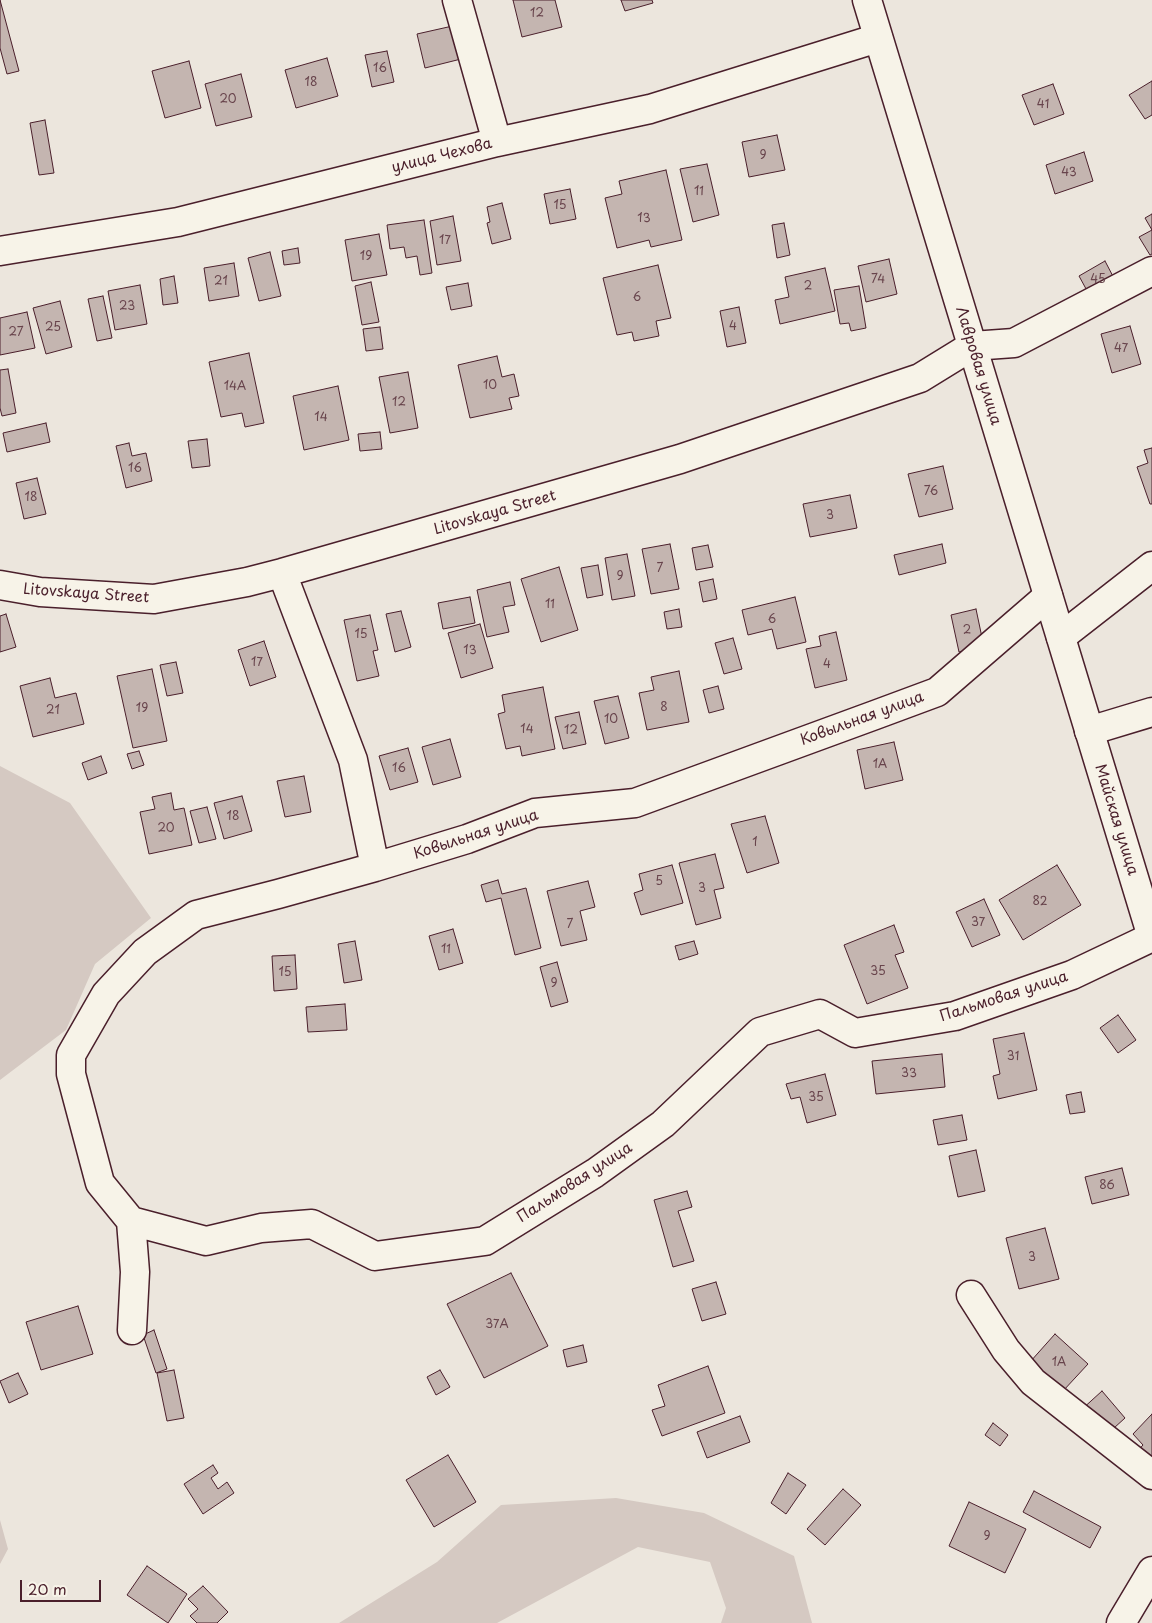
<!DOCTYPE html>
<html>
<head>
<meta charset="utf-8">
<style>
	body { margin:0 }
	#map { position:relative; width:1152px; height:1623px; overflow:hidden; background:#ece6dd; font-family:"Playpen Sans",sans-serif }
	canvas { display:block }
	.scale { position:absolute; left:20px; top:1580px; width:81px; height:22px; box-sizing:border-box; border:2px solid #4a1f2b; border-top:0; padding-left:6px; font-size:15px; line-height:18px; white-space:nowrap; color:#4a1f2b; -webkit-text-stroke:4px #f7f3e8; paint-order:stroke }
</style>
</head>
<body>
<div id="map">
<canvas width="1152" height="1623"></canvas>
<div class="scale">20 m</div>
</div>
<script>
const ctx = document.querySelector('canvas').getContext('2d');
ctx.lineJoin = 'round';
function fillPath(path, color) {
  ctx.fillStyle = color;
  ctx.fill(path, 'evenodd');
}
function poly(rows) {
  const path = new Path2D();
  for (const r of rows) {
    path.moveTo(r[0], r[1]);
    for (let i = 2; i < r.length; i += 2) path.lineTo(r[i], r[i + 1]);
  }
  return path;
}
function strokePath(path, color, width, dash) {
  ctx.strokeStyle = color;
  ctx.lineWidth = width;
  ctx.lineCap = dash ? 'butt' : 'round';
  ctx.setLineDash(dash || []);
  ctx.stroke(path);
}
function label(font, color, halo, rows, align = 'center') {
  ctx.font = font + ' "Playpen Sans",sans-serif';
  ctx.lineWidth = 4.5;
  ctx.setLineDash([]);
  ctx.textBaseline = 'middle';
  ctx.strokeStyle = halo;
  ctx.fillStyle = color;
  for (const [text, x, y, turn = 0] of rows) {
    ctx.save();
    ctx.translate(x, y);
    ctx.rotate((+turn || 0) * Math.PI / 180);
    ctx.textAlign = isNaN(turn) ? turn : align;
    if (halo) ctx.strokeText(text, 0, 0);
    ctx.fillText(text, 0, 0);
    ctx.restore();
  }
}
const green = poly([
	[0,766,70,803,151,918,95,964,66,1030,0,1080],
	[616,1498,704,1513,794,1556,812,1623,721,1623,726,1608,710,1562,638,1547,497,1623,339,1623,437,1562,501,1505],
	[0,1520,8,1549,0,1564]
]);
const building = poly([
	[0,0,19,71,7,74,0,48,0,0],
	[513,0,555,0,562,27,522,37,513,0],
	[621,0,652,0,653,3,625,11,621,0],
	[457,25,465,58,425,68,417,34,457,25],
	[387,51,394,82,372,87,365,55,387,51],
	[327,58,338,96,296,108,285,70,327,58],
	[189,61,201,108,165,118,152,71,189,61],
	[241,74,252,117,216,126,205,84,241,74],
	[1152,81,1152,115,1145,119,1129,95,1152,81],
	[1053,84,1064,114,1034,125,1022,95,1053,84],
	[45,120,54,173,39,175,30,123,45,120],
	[777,135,785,170,749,177,742,142,777,135],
	[1084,152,1093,181,1055,194,1046,165,1084,152],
	[707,164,719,215,693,222,680,169,707,164],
	[666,170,682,240,651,247,649,240,617,248,605,198,622,194,619,181,666,170],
	[570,189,576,219,550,224,544,194,570,189],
	[502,203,511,239,492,244,487,223,490,222,487,207,502,203],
	[1152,214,1152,254,1150,255,1139,237,1152,230,1145,218,1152,214],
	[453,216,461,261,437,265,430,221,453,216],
	[424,220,432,273,420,275,417,256,406,258,404,247,390,249,387,225,424,220],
	[784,223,790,255,777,258,772,225,784,223],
	[379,234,387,275,352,281,345,240,379,234],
	[298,248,300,263,284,265,282,251,298,248],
	[270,252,281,296,259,301,248,258,270,252],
	[889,259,897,294,866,302,858,266,889,259],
	[1105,261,1117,284,1091,298,1079,276,1105,261],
	[234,263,239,296,209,301,204,268,234,263],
	[658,265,671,318,656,321,659,336,634,341,632,332,617,335,603,278,658,265],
	[825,268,835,311,780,324,775,300,789,297,785,277,825,268],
	[174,276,178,303,163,305,160,279,174,276],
	[371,282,379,322,362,325,355,286,371,282],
	[468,283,472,306,451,310,446,287,468,283],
	[140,285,147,324,115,330,108,291,140,285],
	[859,286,866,328,851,331,849,323,840,324,834,290,859,286],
	[103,296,112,338,97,341,88,299,103,296],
	[60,301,72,347,46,354,33,308,60,301],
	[739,307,746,343,727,347,720,311,739,307],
	[27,312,35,348,0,355,0,318,27,312],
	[1130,326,1141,364,1112,373,1101,334,1130,326],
	[380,327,383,349,366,351,363,329,380,327],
	[249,353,264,423,245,427,242,413,221,417,209,362,249,353],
	[497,356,502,377,514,374,519,396,509,398,512,409,470,418,458,365,497,356],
	[8,369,16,413,2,416,0,408,0,370,8,369],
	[408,372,418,428,390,433,379,377,408,372],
	[338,386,349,440,304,450,293,396,338,386],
	[46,423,50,442,7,452,3,433,46,423],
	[380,432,382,449,360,451,358,434,380,432],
	[207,439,210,466,192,468,188,441,207,439],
	[129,443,132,456,146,453,152,481,126,488,116,446,129,443],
	[1152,448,1152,504,1150,504,1137,467,1148,463,1144,450,1152,448],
	[943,466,953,509,919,517,908,474,943,466],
	[37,478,46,514,24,519,16,483,37,478],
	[850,495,857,528,810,537,803,504,850,495],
	[670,544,679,589,651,594,642,549,670,544],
	[942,544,946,563,899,575,894,555,942,544],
	[708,545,713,567,696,570,692,548,708,545],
	[627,554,635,596,612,600,605,558,627,554],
	[598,565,603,595,587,598,581,568,598,565],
	[559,567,578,630,541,642,521,579,559,567],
	[713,579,717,599,703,602,699,582,713,579],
	[510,582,515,605,503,607,509,632,487,637,477,590,510,582],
	[470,597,475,623,443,629,438,603,470,597],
	[795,597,806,642,777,649,772,629,748,635,742,610,795,597],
	[679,609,682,627,667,629,664,612,679,609],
	[976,609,984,647,959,652,951,615,976,609],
	[401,611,411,647,395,652,386,614,401,611],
	[6,614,16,647,0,652,0,616,6,614],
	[370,615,378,650,373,651,379,676,357,681,344,620,370,615],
	[480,624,493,668,461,678,448,633,480,624],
	[836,632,847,680,815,688,806,649,821,646,819,636,836,632],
	[733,638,742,669,724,674,715,643,733,638],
	[264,641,276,677,250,686,238,650,264,641],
	[176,662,183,693,167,696,160,665,176,662],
	[152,669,167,741,133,748,117,676,152,669],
	[679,671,689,722,647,730,639,693,654,690,651,677,679,671],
	[50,678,55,698,76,693,84,724,33,737,20,686,50,678],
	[718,686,724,709,709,713,703,690,718,686],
	[543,687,555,749,522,756,520,746,506,749,498,714,505,712,502,695,543,687],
	[618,696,629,738,605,744,594,701,618,696],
	[579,712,586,744,563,749,555,717,579,712],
	[450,739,461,777,433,785,422,747,450,739],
	[894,742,903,780,865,789,857,750,894,742],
	[408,748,418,782,390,790,379,756,408,748],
	[139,751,144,765,132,769,127,754,139,751],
	[101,756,107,773,88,780,82,763,101,756],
	[304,776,311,812,285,817,277,781,304,776],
	[171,793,174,810,184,808,192,845,149,854,140,812,155,809,152,797,171,793],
	[242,796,252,831,224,839,214,803,242,796],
	[207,807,216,839,199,843,190,811,207,807],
	[765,816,779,863,747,873,731,824,765,816],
	[715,854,724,888,714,890,721,918,696,925,679,863,715,854],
	[672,865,683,903,641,915,634,893,643,890,639,874,672,865],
	[1057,865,1081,905,1023,940,999,900,1057,865],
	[498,880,502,894,526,888,541,948,515,955,501,898,486,902,481,885,498,880],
	[588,881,595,907,580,911,587,940,561,946,547,891,588,881],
	[984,899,1000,935,972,947,956,912,984,899],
	[894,925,904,952,895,955,908,988,867,1004,844,945,894,925],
	[453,929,463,963,439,970,429,936,453,929],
	[355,941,362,980,344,983,338,944,355,941],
	[694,941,698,954,679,960,675,946,694,941],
	[295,955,297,989,274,991,272,956,295,955],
	[557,962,568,1002,551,1007,540,967,557,962],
	[345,1004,347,1030,308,1032,306,1007,345,1004],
	[1118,1015,1136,1040,1118,1053,1100,1028,1118,1015],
	[1024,1033,1037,1090,998,1099,993,1076,1000,1074,993,1039,1024,1033],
	[942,1054,945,1087,876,1094,872,1061,942,1054],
	[825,1074,836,1115,807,1123,800,1097,791,1099,786,1084,825,1074],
	[1081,1092,1085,1112,1070,1114,1066,1095,1081,1092],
	[962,1115,967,1140,938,1145,933,1120,962,1115],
	[976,1150,985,1191,958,1197,949,1156,976,1150],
	[1122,1168,1129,1195,1092,1204,1085,1177,1122,1168],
	[687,1191,692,1207,678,1211,694,1261,673,1267,654,1200,687,1191],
	[1045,1228,1059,1279,1019,1289,1006,1238,1045,1228],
	[511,1273,548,1346,484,1378,447,1304,511,1273],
	[716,1282,726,1314,702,1321,692,1289,716,1282],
	[78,1306,93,1354,41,1370,26,1322,78,1306],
	[154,1330,167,1369,156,1373,143,1335,154,1330],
	[1055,1334,1088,1364,1063,1391,1030,1362,1055,1334],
	[583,1345,587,1362,567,1367,563,1350,583,1345],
	[708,1366,725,1413,662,1436,652,1410,665,1406,658,1385,708,1366],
	[174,1370,184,1418,167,1421,157,1373,174,1370],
	[440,1370,450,1387,436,1395,427,1377,440,1370],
	[18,1373,28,1394,9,1403,0,1381,18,1373],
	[1102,1391,1125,1418,1103,1438,1080,1411,1102,1391],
	[1152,1414,1152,1473,1133,1456,1143,1445,1133,1434,1152,1414],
	[740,1416,750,1442,707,1458,697,1432,740,1416],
	[993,1423,1008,1435,1000,1446,985,1435,993,1423],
	[448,1455,476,1502,434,1527,406,1480,448,1455],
	[213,1465,218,1473,211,1478,218,1489,227,1482,234,1493,203,1514,184,1484,213,1465],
	[788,1473,806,1485,786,1514,771,1503,788,1473],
	[843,1489,861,1505,825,1545,807,1529,843,1489],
	[1034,1491,1101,1527,1090,1548,1023,1512,1034,1491],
	[969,1502,1026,1529,1005,1573,949,1546,969,1502],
	[147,1566,187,1594,168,1623,127,1595,147,1566],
	[203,1586,228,1612,217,1623,197,1623,190,1616,198,1609,188,1599,203,1586]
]);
const minor = poly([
	[457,0,497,142],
	[0,251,178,222,497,142,650,109,878,38],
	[282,573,353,760,375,867],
	[0,585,40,592,154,599,247,582,282,573,680,459,920,378,972,346,1014,343,1152,271],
	[1048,596,937,692,875,715,635,803,535,813,467,839,375,867,278,894,196,915,145,952,106,994,71,1055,71,1074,100,1183,131,1221,206,1241,261,1228,312,1224,375,1256,485,1241,595,1173,663,1124,760,1032,820,1014,855,1033,955,1016,1072,975,1152,937],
	[1061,637,1152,566],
	[1089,731,1152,712],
	[131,1221,135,1272,132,1330],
	[971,1295,1006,1350,1033,1382,1152,1475],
	[1121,1623,1152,1571]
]);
const tertiary = poly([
	[867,0,1152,937]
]);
const numberNames = [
	["12",537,14],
	["16",380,69],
	["18",311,83],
	["20",228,100],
	["41",1043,105],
	["9",763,156],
	["43",1069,173],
	["11",699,192],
	["15",560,206],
	["13",644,219],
	["17",445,241],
	["19",366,257],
	["74",878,280],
	["45",1098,280],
	["21",221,282],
	["2",808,287],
	["6",637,298],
	["23",127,307],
	["4",733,327],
	["25",53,328],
	["27",16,333],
	["47",1121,349],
	["10",490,386],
	["14А",235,387],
	["12",399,403],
	["14",321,418],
	["16",135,469],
	["76",931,492],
	["18",31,498],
	["3",830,516],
	["7",660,569],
	["9",620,577],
	["11",550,605],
	["6",772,620],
	["2",967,631],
	["15",361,635],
	["13",470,651],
	["17",257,663],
	["4",827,665],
	["8",664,708],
	["19",142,709],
	["21",53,711],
	["10",611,720],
	["14",527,730],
	["12",571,731],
	["1А",880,765],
	["16",399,769],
	["18",233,817],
	["20",166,829],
	["1",755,843],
	["5",659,882],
	["3",702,889],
	["82",1040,902],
	["37",978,923],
	["7",570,925],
	["11",446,950],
	["35",878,972],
	["15",285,973],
	["9",554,984],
	["31",1013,1057],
	["33",909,1074],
	["35",816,1098],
	["86",1107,1186],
	["3",1032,1258],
	["37А",497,1325],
	["1А",1059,1363],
	["9",987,1537]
];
const streetNames = [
	["улица Чехова",442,156,-14],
	["Лавровая улица",978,366,73],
	["Litovskaya Street",495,513,-16],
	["Litovskaya Street",86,594,4],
	["Ковыльная улица",862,719,-20],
	["Майская улица",1116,820,73],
	["Ковыльная улица",476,835,-18],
	["Пальмовая улица",1004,997,-18],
	["Пальмовая улица",575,1183,-33]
];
fillPath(green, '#d5c9c2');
fillPath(building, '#c4b5b0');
strokePath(building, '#4a1f2b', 1);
strokePath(minor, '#4a1f2b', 31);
strokePath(tertiary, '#4a1f2b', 31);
strokePath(minor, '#f7f3e8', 28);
strokePath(tertiary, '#f7f3e8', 28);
label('12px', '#68444c', null, numberNames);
label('15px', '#4a1f2b', '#f7f3e8', streetNames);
</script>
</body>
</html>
